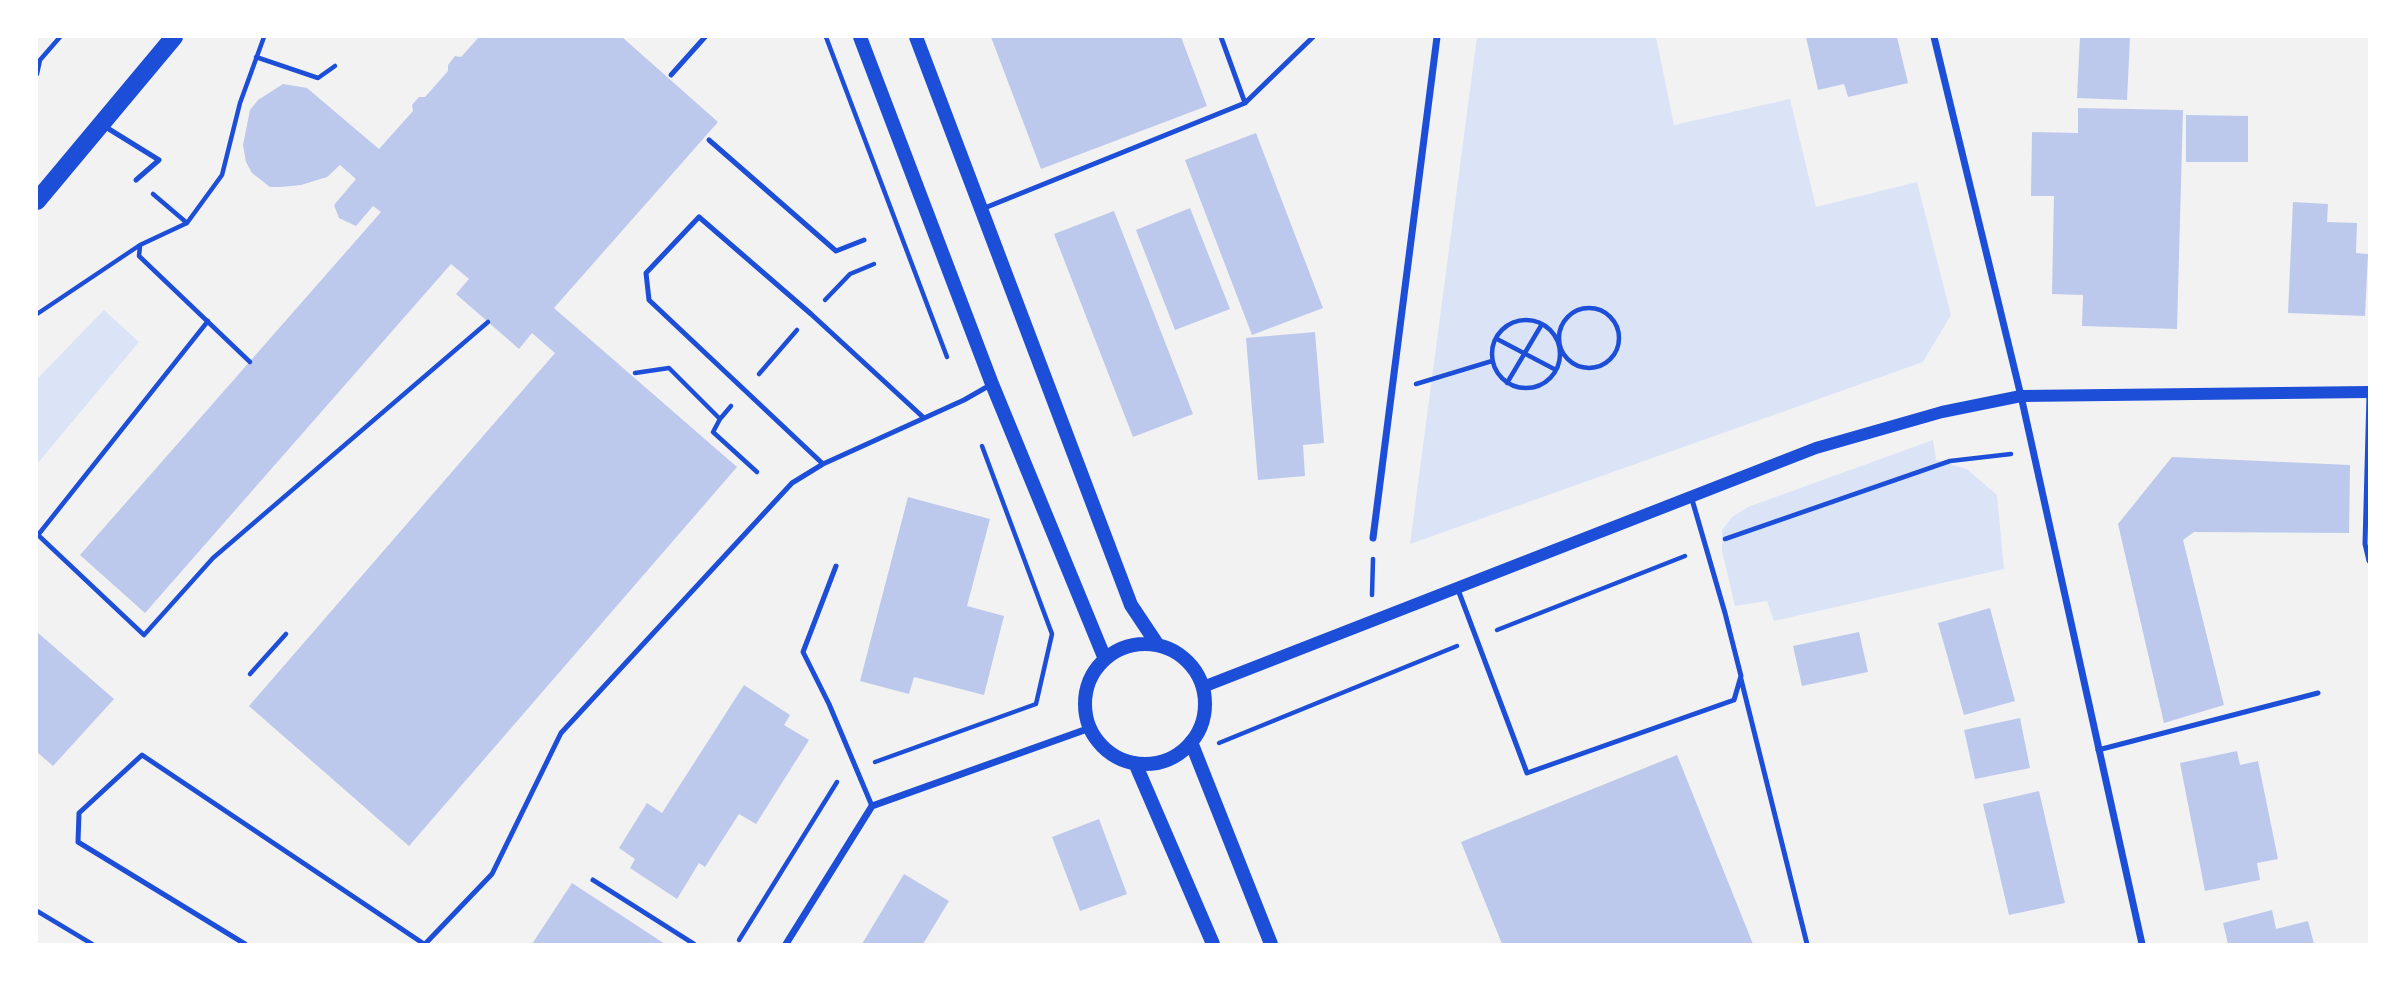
<!DOCTYPE html>
<html>
<head>
<meta charset="utf-8">
<style>
	body { margin:0 }
	#map { position:relative; width:2406px; height:981px; overflow:hidden; background:#f2f2f2; font-family:Overpass,sans-serif }
	canvas { display:block }
	.frame { position:absolute; inset:0; border:38px solid #fff; pointer-events:none }
</style>
</head>
<body>
<div id="map">
<canvas width="2406" height="981"></canvas>
<div class="frame"></div>
</div>
<script>
const ctx = document.querySelector('canvas').getContext('2d');
ctx.lineJoin = 'round';
function fillPath(path, color) {
  ctx.fillStyle = color;
  ctx.fill(path, 'evenodd');
}
function poly(rows) {
  const path = new Path2D();
  for (const r of rows) {
    if (r.length === 3) {
      path.moveTo(r[0] + r[2], r[1]);
      path.arc(r[0], r[1], r[2], 0, 2 * Math.PI);
      continue;
    }
    path.moveTo(r[0], r[1]);
    for (let i = 2; i < r.length; i += 2) path.lineTo(r[i], r[i + 1]);
  }
  return path;
}
function strokePath(path, color, width, dash) {
  ctx.strokeStyle = color;
  ctx.lineWidth = width;
  ctx.lineCap = dash ? 'butt' : 'round';
  ctx.setLineDash(dash || []);
  ctx.stroke(path);
}
const green = poly([
	[1477,37,1656,37,1674,125,1790,99,1816,207,1917,182,1951,315,1923,362,1410,544],
	[104,310,139,342,37,464,37,379],
	[1933,440,1936,460,1967,469,1997,495,2004,569,1774,621,1767,601,1735,606,1722,551,1722,530,1732,517,1748,507]
]);
const building = poly([
	[479,37,622,37,718,122,554,308,737,467,409,846,249,706,555,353,532,333,519,349,456,294,469,279,451,264,145,613,80,555,381,212,373,206,356,226,339,218,334,205,356,179,340,165,327,177,301,185,281,187,270,187,252,173,246,162,243,145,250,110,258,100,283,84,307,88,379,149,413,111,412,105,419,97,425,97,448,71,448,65,455,56,461,57],
	[991,37,1181,37,1207,106,1041,169],
	[1806,37,1897,37,1908,83,1848,97,1844,84,1818,90],
	[2080,37,2130,37,2127,100,2077,98],
	[2078,108,2183,110,2177,329,2082,326,2083,295,2052,294,2054,196,2031,196,2032,132,2078,133],
	[2186,115,2248,116,2248,162,2186,162],
	[1256,133,1323,308,1252,335,1185,160],
	[2293,202,2328,204,2327,222,2357,223,2356,253,2368,254,2365,316,2288,313],
	[1190,208,1230,309,1175,330,1136,230],
	[1114,211,1193,414,1133,437,1054,234],
	[1315,332,1324,443,1303,445,1305,476,1258,480,1246,338],
	[2172,457,2350,465,2349,533,2194,532,2183,540,2224,705,2164,723,2118,524],
	[908,497,990,519,967,606,1004,616,984,695,914,677,909,694,860,681],
	[1990,608,2015,701,1964,715,1938,623],
	[37,632,114,699,53,766,37,752],
	[1859,632,1868,672,1802,686,1793,646],
	[744,685,790,715,784,725,809,740,756,824,739,814,705,867,699,863,677,899,630,868,635,859,619,848,647,803,662,813],
	[2020,718,2030,768,1975,779,1964,730],
	[2237,751,2240,765,2258,761,2278,859,2257,863,2260,880,2205,891,2180,763],
	[1677,755,1753,944,1502,944,1461,842],
	[2039,791,2065,903,2009,915,1983,804],
	[1099,819,1127,894,1080,911,1052,837],
	[904,874,949,901,923,944,862,944],
	[572,883,665,944,532,944],
	[2272,910,2276,929,2308,921,2314,944,2228,944,2223,923]
]);
const path = poly([
	[826,37,947,357],
	[256,57,318,78,335,66],
	[37,74,40,60,60,37],
	[153,194,187,223],
	[140,246,139,256,250,362],
	[825,300,850,274,874,264],
	[1589,338,30],
	[37,314,140,245,187,223,222,175,240,103,264,37],
	[1526,354,34],
	[208,321,38,535,144,635,213,558,488,322],
	[1497,339,1556,370],
	[635,373,669,368,720,419,713,432,757,472],
	[759,374,797,330],
	[1507,383,1542,324],
	[1416,384,1492,361],
	[720,419,731,406],
	[1725,539,1950,461,2011,454],
	[1372,595,1373,559],
	[1497,630,1685,556],
	[250,674,286,634],
	[1219,743,1457,646],
	[875,762,1036,704,1052,634,982,446],
	[37,911,92,944],
	[739,940,837,782]
]);
const service = poly([
	[1221,37,1245,103],
	[671,75,705,37],
	[104,126,159,160,136,180],
	[709,140,836,251,864,240],
	[982,209,1245,103,1313,37],
	[2369,395,2365,544,2369,561],
	[823,464,649,300,646,273,699,217,811,314,924,418],
	[836,566,803,652,829,704,872,806],
	[1457,587,1527,773,1734,700,1741,676,1725,613,1691,496],
	[1741,679,1807,944],
	[2098,750,2318,693],
	[593,880,694,944],
	[245,944,78,842,79,813,142,755,424,944],
	[425,944,492,874,561,733,792,483,823,464,964,400,992,384]
]);
const minor = poly([
	[1934,37,2021,396,2142,944],
	[1373,538,1437,37],
	[786,944,872,806,1090,728]
]);
const tertiary = poly([
	[1203,687,1816,448,1942,412,2021,396,2369,392]
]);
const secondary = poly([
	[860,37,992,384,1105,659],
	[916,37,1131,605,1157,644],
	[1145,704,60],
	[1191,742,1271,944],
	[1135,763,1213,944]
]);
const primary = poly([
	[37,201,174,37]
]);
fillPath(green, '#dbe4f7');
fillPath(building, '#bdc9ec');
strokePath(path, '#1d4ed8', 4.5);
strokePath(service, '#1d4ed8', 5);
strokePath(minor, '#1d4ed8', 7);
strokePath(tertiary, '#1d4ed8', 12);
strokePath(secondary, '#1d4ed8', 14);
strokePath(primary, '#1d4ed8', 18);
</script>
</body>
</html>
